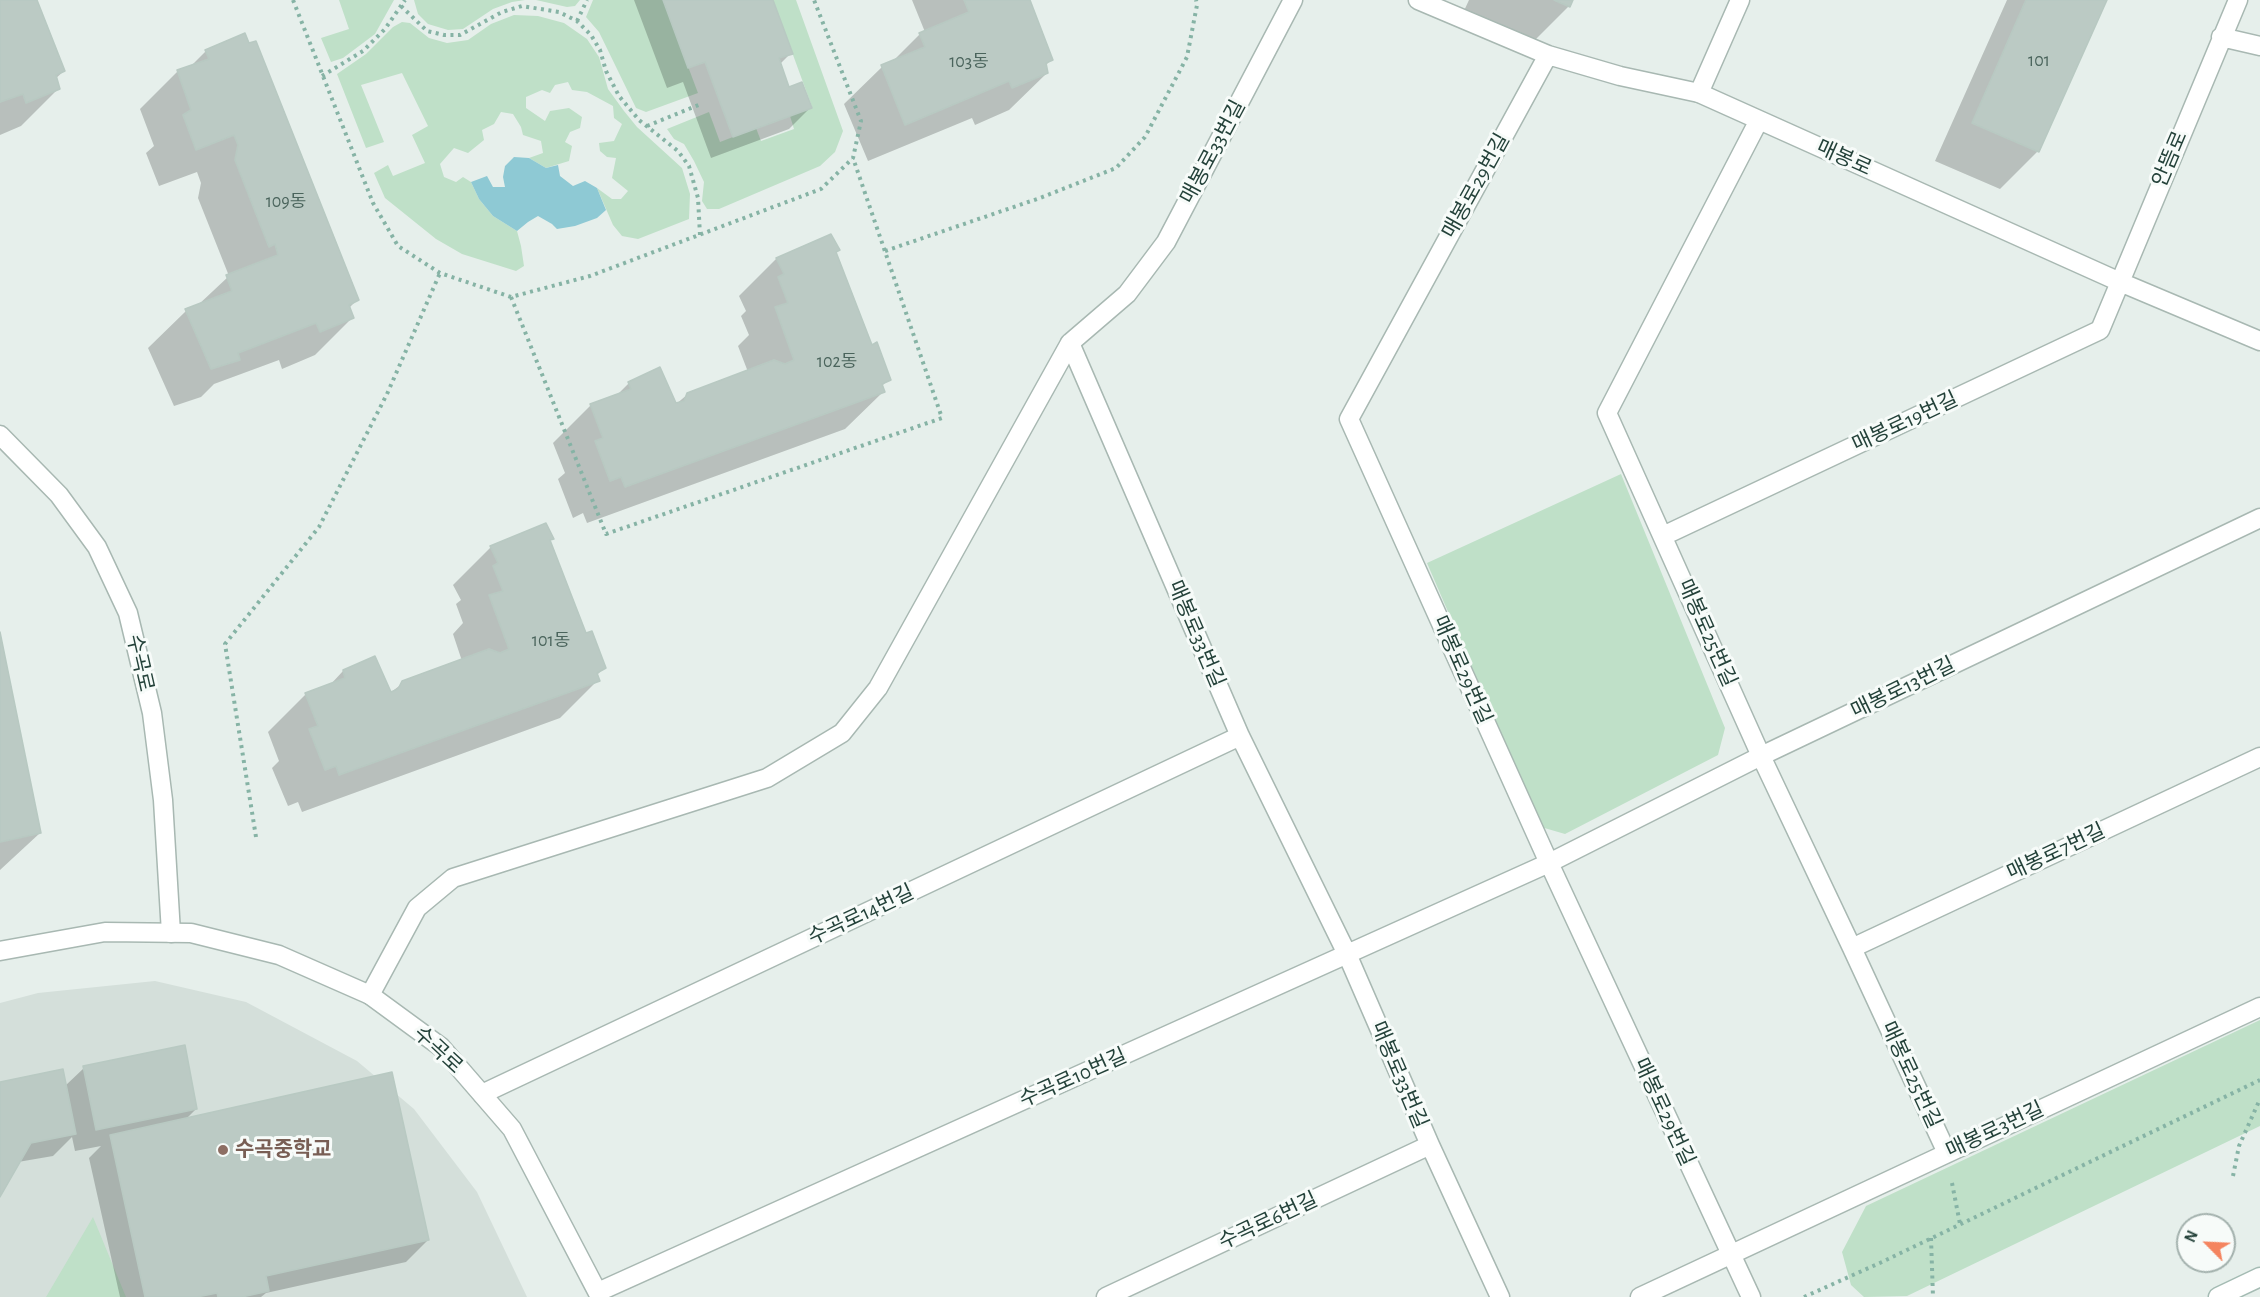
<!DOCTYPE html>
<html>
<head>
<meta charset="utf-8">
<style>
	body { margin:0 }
	#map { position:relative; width:2260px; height:1297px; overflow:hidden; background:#e6efeb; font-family:"Alegreya Sans",sans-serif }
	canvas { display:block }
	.north { position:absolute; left:2176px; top:1213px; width:60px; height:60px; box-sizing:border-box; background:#f7fbf9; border:2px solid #a3b1ad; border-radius:50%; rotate:294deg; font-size:16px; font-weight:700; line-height:24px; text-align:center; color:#24423a }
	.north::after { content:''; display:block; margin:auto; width:21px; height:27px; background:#f4845f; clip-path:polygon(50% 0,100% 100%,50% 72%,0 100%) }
</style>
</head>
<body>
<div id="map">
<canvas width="2260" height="1297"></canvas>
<div class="north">N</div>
</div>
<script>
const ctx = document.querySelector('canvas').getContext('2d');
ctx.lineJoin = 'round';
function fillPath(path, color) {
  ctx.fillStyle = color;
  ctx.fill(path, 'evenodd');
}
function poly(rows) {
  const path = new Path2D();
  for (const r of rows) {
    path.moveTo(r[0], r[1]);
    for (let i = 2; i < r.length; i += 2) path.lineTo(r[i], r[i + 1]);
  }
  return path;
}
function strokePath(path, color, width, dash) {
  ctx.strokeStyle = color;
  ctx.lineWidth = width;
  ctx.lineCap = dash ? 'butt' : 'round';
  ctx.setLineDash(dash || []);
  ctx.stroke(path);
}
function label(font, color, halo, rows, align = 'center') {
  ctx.font = font + ' "Alegreya Sans","Noto Sans KR",sans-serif';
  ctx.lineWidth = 6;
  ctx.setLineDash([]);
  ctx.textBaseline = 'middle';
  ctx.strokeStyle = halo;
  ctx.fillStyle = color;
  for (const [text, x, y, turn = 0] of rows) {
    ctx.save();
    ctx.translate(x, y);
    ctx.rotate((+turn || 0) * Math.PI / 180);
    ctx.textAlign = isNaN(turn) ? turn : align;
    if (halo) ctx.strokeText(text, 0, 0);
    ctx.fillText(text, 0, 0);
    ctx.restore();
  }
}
const built = poly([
	[155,981,246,1002,357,1061,414,1109,477,1192,527,1297,0,1297,0,1003,38,993]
]);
const green = poly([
	[339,0,394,0,375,34,343,58,331,62,321,38,349,29],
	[414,0,525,0,512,2,493,9,463,29,448,30,428,24,418,14],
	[536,0,580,0,575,6,567,7],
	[593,0,663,0,698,93,646,112,636,108,599,32,586,17],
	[773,0,796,0,843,131,835,152,820,166,719,209,707,209,702,201,704,182,694,161,684,144,674,139,667,129,709,112,720,142,756,128,761,141,794,129,790,116,812,107],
	[514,15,538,16,564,23,587,39,599,57,608,89,624,111,637,127,682,168,690,194,689,219,638,239,622,236,613,225,597,188,612,199,621,199,628,191,612,178,616,158,607,157,600,151,599,143,614,141,622,124,614,118,613,106,587,92,572,90,568,82,555,85,550,93,542,90,526,97,526,108,545,121,550,111,569,108,582,117,580,128,570,132,565,142,572,146,569,161,546,168,529,158,543,153,541,141,523,135,521,127,513,114,501,112,494,124,482,130,484,140,468,153,454,148,440,164,444,177,456,182,463,177,471,182,479,199,493,216,517,231,521,246,524,266,516,271,462,254,436,239,385,198,374,173,388,165,393,176,425,163,412,135,428,126,402,73,361,85,384,142,366,148,337,74,366,54,393,27,402,22,410,23,429,38,447,43,468,40,491,24],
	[1621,474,1725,728,1718,755,1565,834,1541,827,1427,563],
	[2260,1020,2260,1126,1907,1296,1864,1297,1851,1285,1842,1252,1866,1206],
	[93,1217,126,1297,46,1297]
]);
const water = poly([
	[514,157,529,158,546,168,558,165,560,176,573,186,585,181,597,188,606,210,597,218,575,226,557,229,552,224,538,216,528,222,517,231,493,216,479,199,471,182,487,176,493,187,505,187,503,177,505,166]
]);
const shadow = poly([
	[0,0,35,0,64,71,55,79,59,88,21,126,0,135],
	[634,0,771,0,791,53,780,64,788,89,811,107,789,129,711,158,683,82,667,88],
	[912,0,1028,0,1051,60,1045,66,1047,73,1009,110,975,125,972,118,868,161,844,104,882,67,892,62,920,34,925,32],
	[1469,0,1572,0,1569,6,1531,44,1463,13],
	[2007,0,2105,0,2038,151,2000,189,1935,161],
	[206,51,357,300,349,308,352,318,315,355,282,369,279,360,214,384,201,397,174,406,148,348,186,311,197,306,229,276,198,198,201,183,197,172,159,186,146,153,154,146,140,109,178,71,190,67],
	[831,236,835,253,871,347,889,379,881,387,883,392,845,429,587,523,583,513,573,518,558,479,565,473,553,443,591,405,616,396,629,383,675,405,688,394,748,372,738,346,749,335,741,316,746,311,739,296,776,259],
	[552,538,549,541,586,635,604,668,596,676,598,680,560,718,302,812,298,802,288,806,272,768,279,761,268,732,306,694,330,685,343,671,390,693,403,683,462,661,453,634,463,623,456,604,461,600,453,585,491,547],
	[0,639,40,833,0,870],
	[84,1068,196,1109,185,1120,428,1240,406,1262,266,1293,261,1297,120,1297,89,1158,101,1146,75,1151,72,1137,53,1156,18,1162,0,1194,0,1084,65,1086]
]);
const building = poly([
	[0,0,37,0,65,71,56,75,60,89,26,103,23,94,0,102,0,0],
	[663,0,773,0,793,54,779,58,789,87,802,82,812,108,733,137,705,62,688,68,663,0],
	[964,0,1030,0,1053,60,1046,63,1048,73,1012,88,1009,81,905,125,881,65,925,47,919,33,969,12,964,0],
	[1554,0,1573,0,1570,7,1554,0],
	[2026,0,2107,0,2039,152,1972,123,2026,0],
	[245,33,249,43,256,41,359,300,349,305,354,318,320,332,316,323,238,353,240,360,211,369,185,309,232,291,226,275,278,255,275,244,269,247,235,160,238,145,234,135,196,150,183,115,191,110,177,70,209,59,205,50,245,33],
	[831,234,840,250,836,252,872,345,877,342,891,380,882,384,885,392,625,487,621,477,610,481,595,441,603,438,590,404,631,389,628,382,660,367,676,403,684,401,687,393,774,360,785,364,794,360,775,307,788,303,778,277,784,274,776,258,831,234],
	[546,523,554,539,550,540,586,633,592,631,606,668,597,673,600,681,339,775,336,766,325,770,309,729,318,726,305,693,345,678,343,670,375,656,391,692,398,689,402,681,489,649,500,653,509,649,489,595,503,591,493,566,498,563,490,546,546,523],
	[0,632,41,833,0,842,0,632],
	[185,1045,197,1109,96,1130,83,1066,185,1045],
	[63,1069,76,1134,31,1143,0,1197,0,1082,63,1069],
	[392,1072,429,1240,266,1276,269,1291,242,1297,218,1297,217,1293,197,1297,145,1297,110,1135,392,1072]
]);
const path = poly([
	[293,0,373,203,398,246,440,273,511,297,590,276,821,189,853,158,861,121,814,0],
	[401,6,427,31,444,35,460,35,502,12,522,6,559,12,577,21,591,35,600,50,606,71,619,96,639,120,678,151,689,166,698,198,700,235],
	[577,21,587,0],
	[322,76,363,51,385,29,405,0],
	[647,126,701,104],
	[885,251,1040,198,1116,168,1145,137,1187,57,1197,5,1196,0],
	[511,297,606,534,942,418,853,158],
	[256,837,225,644,319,527,387,394,440,273],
	[2233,1176,2239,1146,2260,1099],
	[1952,1183,1960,1224],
	[1931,1238,1933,1297],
	[1804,1297,1882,1262,2260,1080]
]);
const minor = poly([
	[1293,0,1166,242,1127,294,1070,343,1240,736,1347,954,1430,1145,1500,1297],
	[1418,0,1548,55,1620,76,1699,93,2120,282,2260,341],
	[2221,37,2260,46],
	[1548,55,1349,419,1549,863,1751,1297],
	[1759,120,1607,413,1761,756,1852,948,1947,1153],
	[0,435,59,495,97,547,128,613,152,713,163,800,171,933],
	[1663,536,2100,330,2238,0],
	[1852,948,2260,757],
	[370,995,417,908,453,878,767,778,842,733,878,688,1070,343],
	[482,1094,1240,736],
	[598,1292,1549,863,1761,756,2260,518],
	[1106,1297,1430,1145],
	[1640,1297,2260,1007]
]);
const tertiary = poly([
	[1699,93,1740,0],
	[0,951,105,932,191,933,279,955,370,995,441,1047,512,1129,600,1297]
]);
const secondary = poly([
	[2218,1297,2260,1277]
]);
const markers = [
	[223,1150,6,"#8d6e63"]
];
const numberNames = [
	["101",2039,61],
	["103동",969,62],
	["109동",286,202],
	["102동",837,362],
	["101동",551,641]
];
const streetNames = [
	["매봉로33번길",1213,152,-62],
	["매봉로",1844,158,24],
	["안뜸로",2170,159,-67],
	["매봉로29번길",1476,186,-61],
	["매봉로19번길",1905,422,-25],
	["매봉로25번길",1707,633,66],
	["매봉로33번길",1196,634,67],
	["수곡로",140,663,77],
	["매봉로29번길",1462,670,66],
	["매봉로13번길",1903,688,-26],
	["매봉로7번길",2056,852,-25],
	["수곡로14번길",861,915,-25],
	["수곡로",438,1050,43],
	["매봉로33번길",1399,1075,67],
	["매봉로25번길",1911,1075,65],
	["수곡로10번길",1073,1078,-24],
	["매봉로29번길",1664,1112,65],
	["매봉로3번길",1995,1130,-25],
	["수곡로6번길",1268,1221,-25]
];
const educationNames = [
	["수곡중학교",235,1150]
];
fillPath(built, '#d4dfda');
fillPath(green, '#bfe0c8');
fillPath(water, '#8ec9d4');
fillPath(shadow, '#0003');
fillPath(building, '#bbcac4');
strokePath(building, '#b8c9c2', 1.5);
strokePath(minor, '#a8b8b2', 21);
strokePath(tertiary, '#a8b8b2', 21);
strokePath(secondary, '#a4bbb3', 21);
strokePath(path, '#86b3a5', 4, [3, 4.5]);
strokePath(minor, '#fff', 18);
strokePath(tertiary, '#fff', 18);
strokePath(secondary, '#fff', 18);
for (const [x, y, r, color] of markers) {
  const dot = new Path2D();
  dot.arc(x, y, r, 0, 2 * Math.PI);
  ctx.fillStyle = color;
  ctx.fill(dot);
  strokePath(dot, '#f7fbf9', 2);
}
label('18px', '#4a645c', null, numberNames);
label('21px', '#24423a', '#f7fbf9', streetNames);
label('bold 21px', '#785e54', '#f7fbf9', educationNames, 'left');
</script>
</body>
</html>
